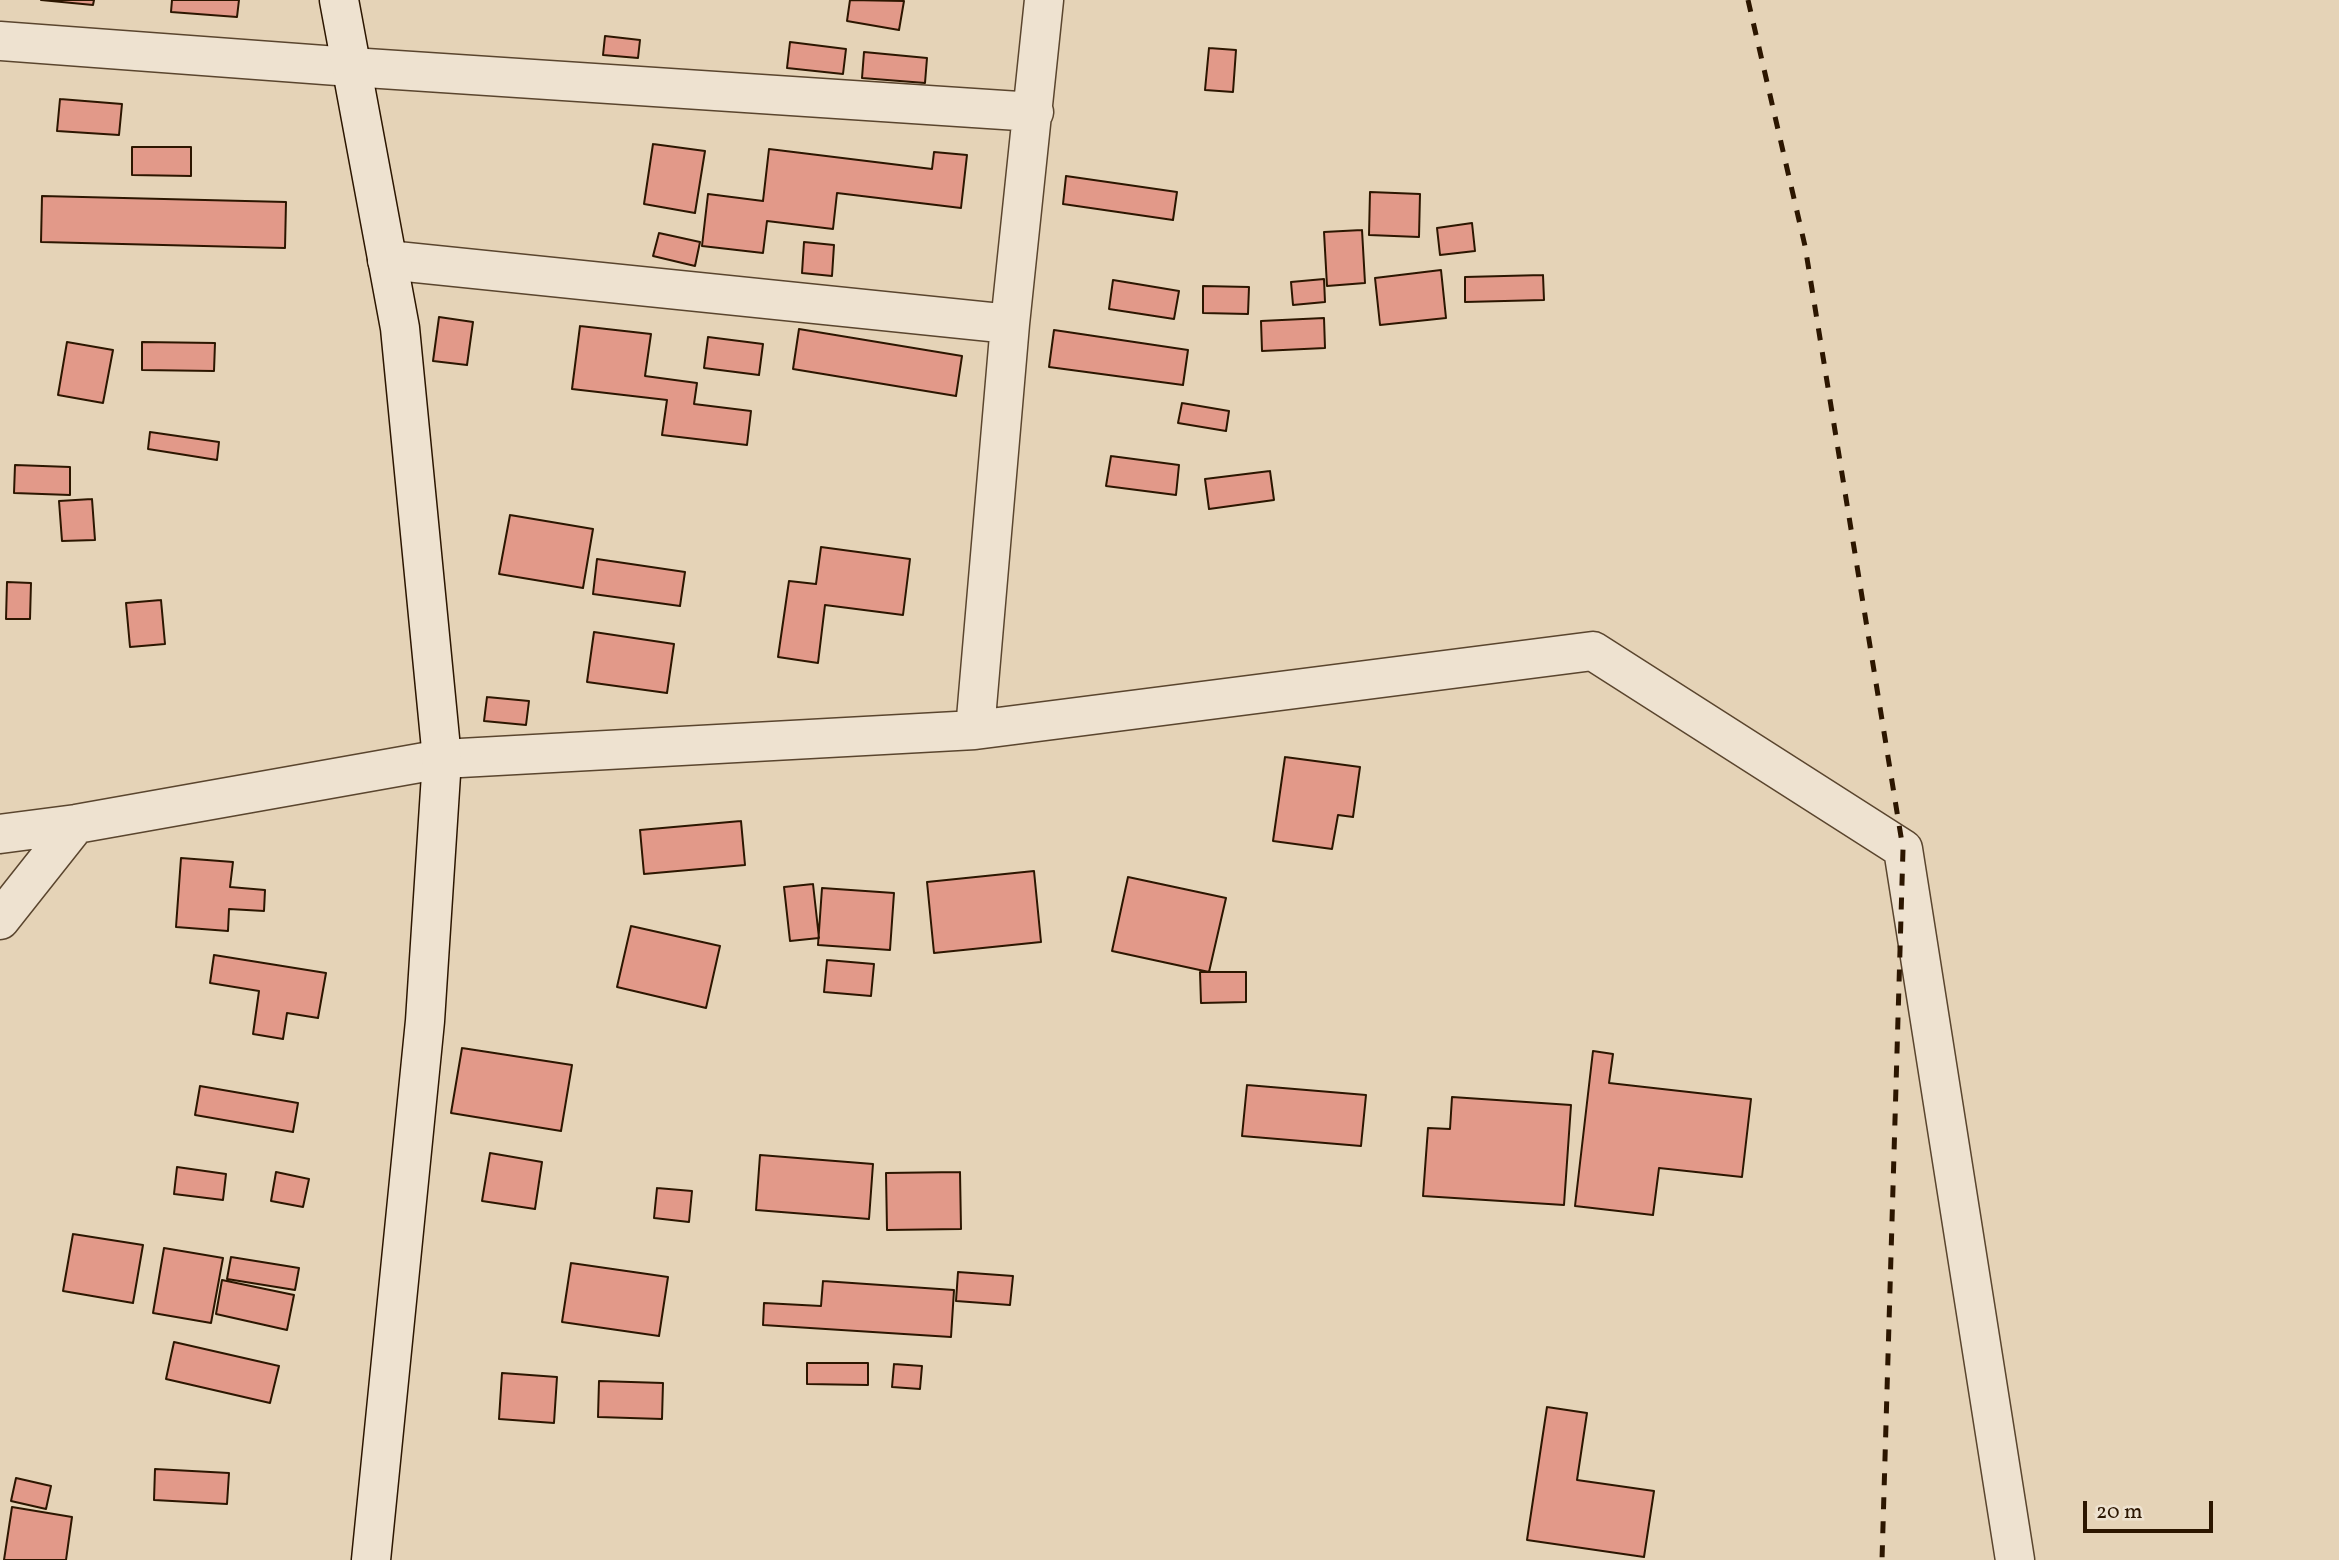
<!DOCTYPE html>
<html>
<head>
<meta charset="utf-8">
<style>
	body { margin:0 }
	#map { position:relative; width:2339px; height:1560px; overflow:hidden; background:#e5d3b7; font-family:Vollkorn,serif }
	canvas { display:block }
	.scale { position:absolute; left:2083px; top:1501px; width:130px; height:32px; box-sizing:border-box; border:4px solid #2c1600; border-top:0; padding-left:9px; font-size:21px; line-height:24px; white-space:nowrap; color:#2c1600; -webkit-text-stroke:5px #eee2d0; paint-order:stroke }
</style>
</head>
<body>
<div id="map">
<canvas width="2339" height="1560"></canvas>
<div class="scale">20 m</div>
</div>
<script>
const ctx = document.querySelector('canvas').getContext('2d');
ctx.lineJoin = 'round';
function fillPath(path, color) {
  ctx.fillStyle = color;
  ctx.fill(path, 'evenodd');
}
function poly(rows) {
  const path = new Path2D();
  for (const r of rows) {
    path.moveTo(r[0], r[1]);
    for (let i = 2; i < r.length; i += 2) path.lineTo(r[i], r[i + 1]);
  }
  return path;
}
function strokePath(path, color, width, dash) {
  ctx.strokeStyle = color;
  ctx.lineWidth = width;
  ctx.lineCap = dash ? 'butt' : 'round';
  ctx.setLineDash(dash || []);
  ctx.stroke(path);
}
const building = poly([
	[41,0,94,0,93,5,41,0],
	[172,0,239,0,237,17,171,12,172,0],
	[850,0,904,1,899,30,847,21,850,0],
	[605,36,640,40,638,58,603,55,605,36],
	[790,42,846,49,843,74,787,68,790,42],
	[1209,48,1236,50,1233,92,1205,90,1209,48],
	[864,52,927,58,925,83,862,78,864,52],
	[60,99,122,104,119,135,57,131,60,99],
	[653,144,705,151,695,213,644,204,653,144],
	[132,147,191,147,191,176,132,175,132,147],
	[769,149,932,169,934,152,967,155,961,208,837,193,833,229,767,221,763,253,702,246,708,194,763,201,769,149],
	[1066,176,1177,192,1173,220,1063,204,1066,176],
	[1370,192,1420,194,1419,237,1369,235,1370,192],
	[42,196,286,202,285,248,41,242,42,196],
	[1472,223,1475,251,1440,255,1437,228,1472,223],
	[1362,230,1365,283,1327,286,1324,232,1362,230],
	[659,233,700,242,695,266,653,256,659,233],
	[804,242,834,245,832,276,802,273,804,242],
	[1441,270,1446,318,1380,325,1375,278,1441,270],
	[1543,275,1544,300,1465,302,1465,277,1543,275],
	[1324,279,1325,302,1293,305,1291,282,1324,279],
	[1113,280,1179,291,1174,319,1109,309,1113,280],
	[1203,286,1249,287,1248,314,1203,313,1203,286],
	[439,317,473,322,467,365,433,361,439,317],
	[1324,318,1325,348,1262,351,1261,321,1324,318],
	[580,326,651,334,645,376,697,383,694,404,751,411,747,445,662,435,667,400,572,389,580,326],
	[799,329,962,356,956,396,793,369,799,329],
	[1054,330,1188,350,1183,385,1049,367,1054,330],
	[708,337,763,344,759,375,704,368,708,337],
	[67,342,113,350,103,403,58,395,67,342],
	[142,342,215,343,214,371,142,370,142,342],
	[1182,403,1229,411,1226,431,1178,423,1182,403],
	[150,432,219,442,217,460,148,449,150,432],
	[1111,456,1179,465,1176,495,1106,486,1111,456],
	[15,465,70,467,70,495,14,493,15,465],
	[1270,471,1274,500,1209,509,1205,479,1270,471],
	[92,499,95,540,62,541,59,501,92,499],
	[510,515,593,529,583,588,499,574,510,515],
	[821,547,910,559,903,615,825,605,818,663,778,657,789,581,816,584,821,547],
	[597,559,685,572,680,606,593,594,597,559],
	[7,582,31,583,30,619,6,619,7,582],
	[161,600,165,644,130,647,126,603,161,600],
	[594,632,674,644,667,693,587,682,594,632],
	[487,697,529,701,526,725,484,721,487,697],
	[1285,757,1360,767,1353,817,1338,815,1332,849,1273,841,1285,757],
	[741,821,745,865,644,874,640,830,741,821],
	[181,858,233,862,230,887,265,890,264,911,229,909,228,931,176,927,181,858],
	[1034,871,1041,942,934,953,927,882,1034,871],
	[1128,877,1226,898,1209,972,1112,951,1128,877],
	[813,884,819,938,790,941,784,887,813,884],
	[822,888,894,893,890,950,818,945,822,888],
	[631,926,720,946,706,1008,617,987,631,926],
	[214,955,326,973,318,1018,287,1013,283,1039,253,1034,259,991,210,983,214,955],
	[827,960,874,964,871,996,824,992,827,960],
	[1200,972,1246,972,1246,1002,1201,1003,1200,972],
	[462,1048,572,1065,561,1131,451,1113,462,1048],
	[1593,1051,1613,1054,1609,1083,1751,1099,1742,1177,1659,1168,1653,1215,1575,1206,1593,1051],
	[1247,1085,1366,1095,1361,1146,1242,1136,1247,1085],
	[200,1086,298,1103,293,1132,195,1115,200,1086],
	[1452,1097,1571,1105,1564,1205,1423,1196,1428,1128,1450,1129,1452,1097],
	[490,1153,542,1162,535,1209,482,1201,490,1153],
	[760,1155,873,1164,869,1219,756,1210,760,1155],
	[177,1167,226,1174,223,1200,174,1194,177,1167],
	[276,1172,309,1179,303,1207,271,1201,276,1172],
	[960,1172,961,1229,887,1230,886,1173,960,1172],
	[657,1188,692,1191,689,1222,654,1218,657,1188],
	[73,1234,143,1245,133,1303,63,1291,73,1234],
	[164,1248,223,1258,211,1323,153,1313,164,1248],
	[231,1257,299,1268,295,1290,227,1279,231,1257],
	[571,1263,668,1277,659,1336,562,1322,571,1263],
	[958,1272,1013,1276,1010,1305,956,1301,958,1272],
	[222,1280,294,1295,287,1330,216,1314,222,1280],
	[823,1281,954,1290,951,1337,763,1325,764,1303,821,1306,823,1281],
	[174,1342,279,1366,270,1403,166,1379,174,1342],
	[807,1363,868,1363,868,1385,807,1384,807,1363],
	[894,1364,922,1366,920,1389,892,1387,894,1364],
	[502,1373,557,1377,554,1423,499,1419,502,1373],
	[599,1381,663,1383,662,1419,598,1417,599,1381],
	[1547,1407,1587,1413,1577,1480,1654,1491,1644,1557,1527,1540,1547,1407],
	[155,1469,229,1473,227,1504,154,1500,155,1469],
	[16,1478,51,1486,46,1509,11,1501,16,1478],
	[12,1507,72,1517,66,1560,4,1560,12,1507]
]);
const street = poly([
	[0,41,351,67,1034,112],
	[387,260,1010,324],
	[975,730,1010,324,1044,0],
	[0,834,76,824,442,759,975,730,1593,651,1903,849,2015,1560],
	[0,920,76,824]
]);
const secondary = poly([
	[339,0,400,328,442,759,425,1021,371,1560]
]);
const rail = poly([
	[1748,0,1805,246,1903,849,1882,1560]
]);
fillPath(building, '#e29989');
strokePath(building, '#2c1600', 2);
strokePath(street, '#5a452e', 41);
strokePath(secondary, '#2c1600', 41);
strokePath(street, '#eee2d0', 38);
strokePath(secondary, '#eee2d0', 38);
strokePath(rail, '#2c1600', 5, [12, 12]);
</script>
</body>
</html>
